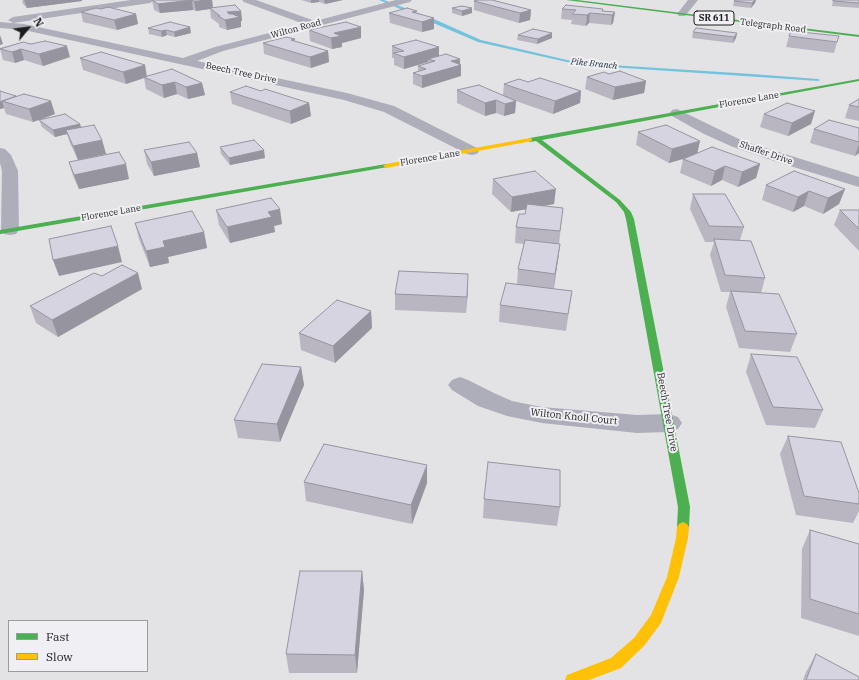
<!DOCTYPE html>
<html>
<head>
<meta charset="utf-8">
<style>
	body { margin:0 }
	#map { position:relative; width:859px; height:680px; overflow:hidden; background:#e3e3e5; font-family:"IBM Plex Serif",serif }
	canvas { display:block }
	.legend { position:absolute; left:8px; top:620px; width:140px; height:52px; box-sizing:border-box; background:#f0eff3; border:1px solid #9b9b9d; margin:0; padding:5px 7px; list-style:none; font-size:12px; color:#1c1c1d }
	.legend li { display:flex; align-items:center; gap:8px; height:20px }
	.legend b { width:20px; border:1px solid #9b9b9d }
	.north { position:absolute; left:8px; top:8px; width:40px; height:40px; -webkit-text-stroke:3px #f0eff3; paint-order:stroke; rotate:61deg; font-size:11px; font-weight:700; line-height:16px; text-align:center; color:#1c1c1d }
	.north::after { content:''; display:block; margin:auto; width:14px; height:18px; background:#1c1c1d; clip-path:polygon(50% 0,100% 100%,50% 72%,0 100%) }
</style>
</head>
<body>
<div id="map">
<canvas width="859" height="680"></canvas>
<ul class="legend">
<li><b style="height:5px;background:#4caf50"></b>Fast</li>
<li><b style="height:5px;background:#ffc107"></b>Slow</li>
</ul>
<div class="north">N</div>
</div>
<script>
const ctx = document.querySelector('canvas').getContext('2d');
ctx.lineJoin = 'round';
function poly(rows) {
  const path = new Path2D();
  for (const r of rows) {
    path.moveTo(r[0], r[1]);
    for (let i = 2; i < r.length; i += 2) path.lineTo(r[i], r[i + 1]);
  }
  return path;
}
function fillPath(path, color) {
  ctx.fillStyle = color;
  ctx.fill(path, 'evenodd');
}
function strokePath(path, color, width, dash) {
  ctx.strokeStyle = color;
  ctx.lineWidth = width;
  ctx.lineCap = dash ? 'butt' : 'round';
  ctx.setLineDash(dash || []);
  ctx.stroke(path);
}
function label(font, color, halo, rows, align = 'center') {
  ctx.font = font + ' "IBM Plex Serif",serif';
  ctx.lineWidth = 4;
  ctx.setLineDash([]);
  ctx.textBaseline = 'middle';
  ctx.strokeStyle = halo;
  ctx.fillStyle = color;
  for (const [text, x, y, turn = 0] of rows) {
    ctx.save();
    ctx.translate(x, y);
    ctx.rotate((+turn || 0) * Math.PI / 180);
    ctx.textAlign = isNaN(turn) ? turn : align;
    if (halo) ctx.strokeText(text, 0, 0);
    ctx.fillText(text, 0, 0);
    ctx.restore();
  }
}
const stream = poly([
	[379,0,384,0,436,20,481,40,580,63,752,74,818,79,820,80,818,81,580,65,478,42,379,0]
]);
const street = poly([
	[131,0,155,0,150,3,13,23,8,20,13,17,131,0],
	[242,0,256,0,315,21,396,0,412,0,410,2,223,51,197,61,347,93,394,106,477,148,479,151,477,154,472,155,467,154,384,112,344,100,24,30,0,28,0,22,24,24,183,58,215,47,304,24,244,2,242,0],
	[688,0,698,0,685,16,679,16,677,14,688,0],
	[677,109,743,141,859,177,859,187,777,162,733,147,704,134,672,116,670,113,672,110,677,109],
	[0,148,5,149,11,155,18,171,19,230,16,234,10,235,4,234,1,230,2,171,0,163,0,148],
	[460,377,468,380,496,394,512,401,542,407,637,415,669,414,678,417,682,423,678,429,669,432,637,433,542,423,507,416,478,406,452,390,448,385,452,380,460,377]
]);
const fast = poly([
	[566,0,577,0,859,35,859,37,566,0],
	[859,79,859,81,542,140,620,200,631,212,634,219,690,507,689,527,687,530,683,532,679,530,677,527,678,507,626,219,624,212,616,202,536,141,530,142,527,140,530,138,859,79],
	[386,164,388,165,388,167,0,234,0,230,386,164]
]);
const slow = poly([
	[530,138,532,139,532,141,386,168,383,166,386,164,530,138],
	[683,522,687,524,689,527,688,538,679,577,661,623,644,646,621,668,589,680,565,680,567,675,611,658,634,638,651,615,667,577,676,538,677,527,679,524,683,522]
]);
const wall = poly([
	[22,0,82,0,82,1,27,8,23,4],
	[152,0,212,0,213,7,241,11,242,21,241,21,241,27,227,30,219,27,219,24,211,18,210,9,196,11,193,10,160,13,154,10],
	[301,0,343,0,325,4,319,2,311,3],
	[735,0,756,0,755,3,751,8,733,6,734,1],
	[833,0,859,0,859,8,832,6],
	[474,1,531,10,530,20,519,23,474,10],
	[452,8,472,13,462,16,452,13],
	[101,9,136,14,138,24,117,30,83,22,81,12],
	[562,9,603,9,603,11,615,12,613,23,611,25,589,23,586,26,571,24,572,20,561,19],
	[389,13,417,14,434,29,422,32,390,23],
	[190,27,191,33,175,37,167,35,162,37,149,34,148,28],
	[361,27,361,38,342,43,342,47,332,49,310,41,309,30],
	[693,32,737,33,736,38,733,43,692,38],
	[552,33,552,38,537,44,517,40,518,35],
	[789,36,837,42,834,53,786,47],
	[295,39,295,41,328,51,329,62,311,68,264,54,263,43],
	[23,42,70,57,43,66,24,60,15,63,3,60,0,48],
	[392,46,439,47,439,56,461,65,461,76,422,88,413,84,413,73,418,71,418,66,428,63,428,62,404,69,394,65,394,58,392,58],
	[80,58,147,76,202,83,205,95,188,99,177,94,164,98,146,89,144,78,126,84,83,70],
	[609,74,646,81,644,93,613,100,585,89,587,77],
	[528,82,581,91,580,103,553,114,516,101,515,113,504,116,496,113,485,116,457,103,457,90,503,95,504,84],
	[0,91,55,114,40,120,80,124,81,127,102,140,106,154,78,160,70,143,67,134,55,137,42,127,39,120,33,122,6,114,4,108,0,109],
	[261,91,309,103,311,116,291,124,232,104,230,92],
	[859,99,859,121,845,118,849,105],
	[764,114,811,124,788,136,760,127],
	[859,128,859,153,855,156,810,143,814,129],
	[638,132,698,153,760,164,756,178,738,187,722,180,711,186,680,173,683,159,685,158,669,163,636,145],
	[220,147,265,158,230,165,221,154],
	[144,150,197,153,200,167,154,176,147,164],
	[69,162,129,179,79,189,73,176],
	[493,179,554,204,542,206,563,208,559,244,560,244,558,260,554,289,572,291,566,331,499,322,500,305,517,284,518,269,524,244,515,243,516,227,525,214,526,209,511,212,492,194],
	[766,185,845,189,839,204,823,214,804,206,793,212,762,200],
	[693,194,744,227,740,240,765,278,761,293,797,334,790,352,739,348,726,307,730,292,721,292,710,255,714,242,705,242,690,209],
	[216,210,282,224,274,226,275,232,230,243,219,225],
	[840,210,859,210,859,251,834,225],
	[135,223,204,232,207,248,168,257,169,263,150,267,139,239],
	[102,276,142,289,58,337,36,323,30,306],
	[468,290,466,313,395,310,395,294],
	[371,311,372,328,335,363,301,350,299,333],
	[751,354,823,410,815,428,766,425,746,372],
	[301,367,304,385,280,442,238,438,234,420],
	[788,436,859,493,859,511,853,523,796,515,780,454],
	[304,482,427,483,412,524,306,501],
	[484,499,560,507,557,526,483,518],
	[810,530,859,544,859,636,801,618,802,549],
	[362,571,364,590,357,673,289,673,286,654],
	[816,654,859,680,803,680,806,672]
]);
const shadedWall = poly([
	[24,0,82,0,82,1,27,8],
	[192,0,193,10,160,13,158,4],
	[205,0,212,0,213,9,210,8,210,9,196,11,194,2],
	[311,0,319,0,319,2,311,3],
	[324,0,343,0,325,4],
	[754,0,756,0,755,3,751,8,752,3],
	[472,8,472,13,462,16,462,11],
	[531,10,530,20,519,23,520,13],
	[241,11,242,21,241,21,241,27,227,30,225,20,216,13],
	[615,12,613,23,611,25,612,15],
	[590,13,589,23,586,26,587,15],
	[136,14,138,24,117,30,114,20],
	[434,18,434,29,422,32,422,22],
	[190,27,191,33,175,37,174,32],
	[361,27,361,38,342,43,342,47,332,49,331,38,334,33],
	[166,30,167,35,162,37,161,31],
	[552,33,552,38,537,44,538,39],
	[737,33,736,38,733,43,734,37],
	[0,35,3,44,0,45],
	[67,46,70,57,43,66,39,54],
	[439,47,439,59,428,59,428,62,404,69,404,57],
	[21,49,24,60,15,63,12,52],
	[328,51,329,62,311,68,310,57],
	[460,59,460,65,461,65,461,76,422,88,422,76,451,61],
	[145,65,147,77,144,77,144,78,126,84,123,72],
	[646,81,644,93,613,100,615,87],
	[175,82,177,94,164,98,162,85],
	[202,83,205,95,188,99,186,87],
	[581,91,580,103,553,114,555,101],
	[496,100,496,113,485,116,485,103],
	[2,101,4,108,0,109,0,102],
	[51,101,55,114,33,122,29,109],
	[516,101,515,113,504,116,505,104],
	[309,103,311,116,291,124,290,111],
	[815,111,811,124,788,136,792,123],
	[80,124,82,130,66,130,67,134,55,137,53,130],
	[102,140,106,154,78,160,73,146],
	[700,141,697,155,669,163,672,149],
	[859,144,859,153,855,156],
	[264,150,265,158,230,165,229,158],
	[197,153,200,167,154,176,151,162],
	[126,164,129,179,79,189,74,175],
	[760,164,756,178,738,187,742,172],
	[725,166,722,180,711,186,715,171],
	[556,189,554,204,511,212,512,197],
	[845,189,839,204,823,214,828,198],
	[809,191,804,206,793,212,798,197],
	[280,209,282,224,274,226,275,232,230,243,227,227,268,212],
	[204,232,207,248,168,257,169,263,150,267,146,251,163,241],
	[560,244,558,260,553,290,555,274],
	[118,246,122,262,59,276,53,260],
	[138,273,142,289,58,337,52,320],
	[468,274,468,290,466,313,467,297],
	[371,311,372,328,335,363,333,346],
	[301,367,304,385,280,442,277,424],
	[427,465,427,483,412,524,411,505],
	[362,571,364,590,357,673,355,655]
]);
const building = poly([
	[152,0,205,0,194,2,192,0,158,4,152,0],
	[477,0,492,0,531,10,520,13,474,1,477,0],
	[735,0,755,0,752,3,734,1,735,0],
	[833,0,859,0,859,3,833,1,833,0],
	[235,5,241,11,227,12,229,14,232,14,240,17,225,20,218,16,220,16,210,8,235,5],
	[566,5,603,9,602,11,615,12,612,15,590,13,587,15,572,14,576,10,562,9,566,5],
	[462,6,472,8,462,11,452,8,462,6],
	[108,7,136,14,114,20,81,12,96,8,101,9,108,7],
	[407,8,417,11,412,12,434,18,422,22,389,13,407,8],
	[170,22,190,27,174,32,166,30,161,31,148,28,170,22],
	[346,22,361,27,334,33,341,36,331,38,309,30,346,22],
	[696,28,737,33,734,37,693,32,696,28],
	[533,29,552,33,538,39,518,35,533,29],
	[791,31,839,36,837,42,789,36,791,31],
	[286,37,295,39,291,40,328,51,310,57,263,43,286,37],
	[416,40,439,47,404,57,393,53,404,51,392,46,416,40],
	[45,41,67,46,39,54,21,49,12,52,0,49,23,42,31,44,45,41],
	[101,52,145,65,123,72,80,58,101,52],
	[446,54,460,59,451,61,461,65,422,76,413,73,426,69,418,66,435,61,428,59,446,54],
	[172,69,202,83,186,87,175,82,162,85,144,77,172,69],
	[620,71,646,81,615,87,587,77,604,72,609,74,620,71],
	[540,78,581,91,555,101,504,84,519,79,528,82,540,78],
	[479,85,516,101,505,104,496,100,485,103,457,90,479,85],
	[246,86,261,91,265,89,309,103,290,111,230,92,246,86],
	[0,91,16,96,0,102,0,91],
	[24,94,51,101,29,109,2,101,24,94],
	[859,99,859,107,849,105,859,99],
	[787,103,815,111,792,123,764,114,787,103],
	[65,114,80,124,53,130,39,120,65,114],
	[829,120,859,128,859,142,814,129,829,120],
	[94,125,102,140,73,146,66,130,94,125],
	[666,125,700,141,672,149,638,132,666,125],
	[254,140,264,150,229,158,220,147,254,140],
	[189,142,197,153,151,162,144,150,189,142],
	[712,147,760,164,742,172,725,166,715,171,683,159,712,147],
	[119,152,126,164,74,175,69,162,119,152],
	[535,171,556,189,512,197,493,179,535,171],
	[794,171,845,189,828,198,809,191,798,197,766,185,794,171],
	[693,194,725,194,744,227,709,226,693,194],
	[271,198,280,209,268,212,272,217,227,227,216,210,271,198],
	[527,204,563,208,560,231,516,227,519,214,525,214,527,204],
	[840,210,859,210,859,229,840,210],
	[192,211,204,232,163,241,165,247,146,251,135,223,192,211],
	[111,226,118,246,53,260,49,239,111,226],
	[714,239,751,241,765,278,725,275,714,239],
	[525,240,560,244,555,274,518,269,525,240],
	[122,265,138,273,52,320,30,306,94,273,102,276,122,265],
	[399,271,468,274,467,297,395,294,399,271],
	[506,283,572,291,568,314,500,305,506,283],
	[731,291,779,294,797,334,745,331,731,291],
	[337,300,371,311,333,346,299,333,337,300],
	[751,354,797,357,823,410,773,407,751,354],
	[262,364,301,367,277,424,234,420,262,364],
	[788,436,841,442,859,493,859,504,804,496,788,436],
	[324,444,427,465,411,505,304,482,324,444],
	[488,462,560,470,560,507,484,499,488,462],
	[810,530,859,544,859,614,810,599,810,530],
	[300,571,362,571,355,655,286,654,300,571],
	[816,654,859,677,859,680,806,680,816,654]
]);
const shields = [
	[714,18,40]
];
const shieldNames = [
	["SR 611",714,18]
];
const farStreetnames = [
	["Telegraph Road",773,26,7],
	["Wilton Road",296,29,-15],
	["Beech Tree Drive",241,73,12],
	["Florence Lane",749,100,-10],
	["Shaffer Drive",766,153,19],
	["Florence Lane",430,158,-10],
	["Florence Lane",111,213,-10]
];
const farWaternames = [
	["Pike Branch",594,64,6]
];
const streetNames = [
	["Beech Tree Drive",667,412,80],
	["Wilton Knoll Court",574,417,6]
];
fillPath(stream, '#73c3dd');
fillPath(street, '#adaeb9');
fillPath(fast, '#4caf50');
fillPath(slow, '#ffc107');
fillPath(wall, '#b9b6c2');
fillPath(shadedWall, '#96949e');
fillPath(building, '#d7d4e2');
strokePath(building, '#96949e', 1);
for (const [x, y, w] of shields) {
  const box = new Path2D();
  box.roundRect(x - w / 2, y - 7, w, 14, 3);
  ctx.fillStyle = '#f0eff3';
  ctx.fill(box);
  strokePath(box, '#1c1c1d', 1);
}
label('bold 9px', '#1c1c1d', null, shieldNames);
label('9px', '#1c1c1d', '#f0eff3', farStreetnames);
label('italic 9px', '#192d34', '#f0eff3', farWaternames);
label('10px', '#1c1c1d', '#f0eff3', streetNames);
</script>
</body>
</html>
